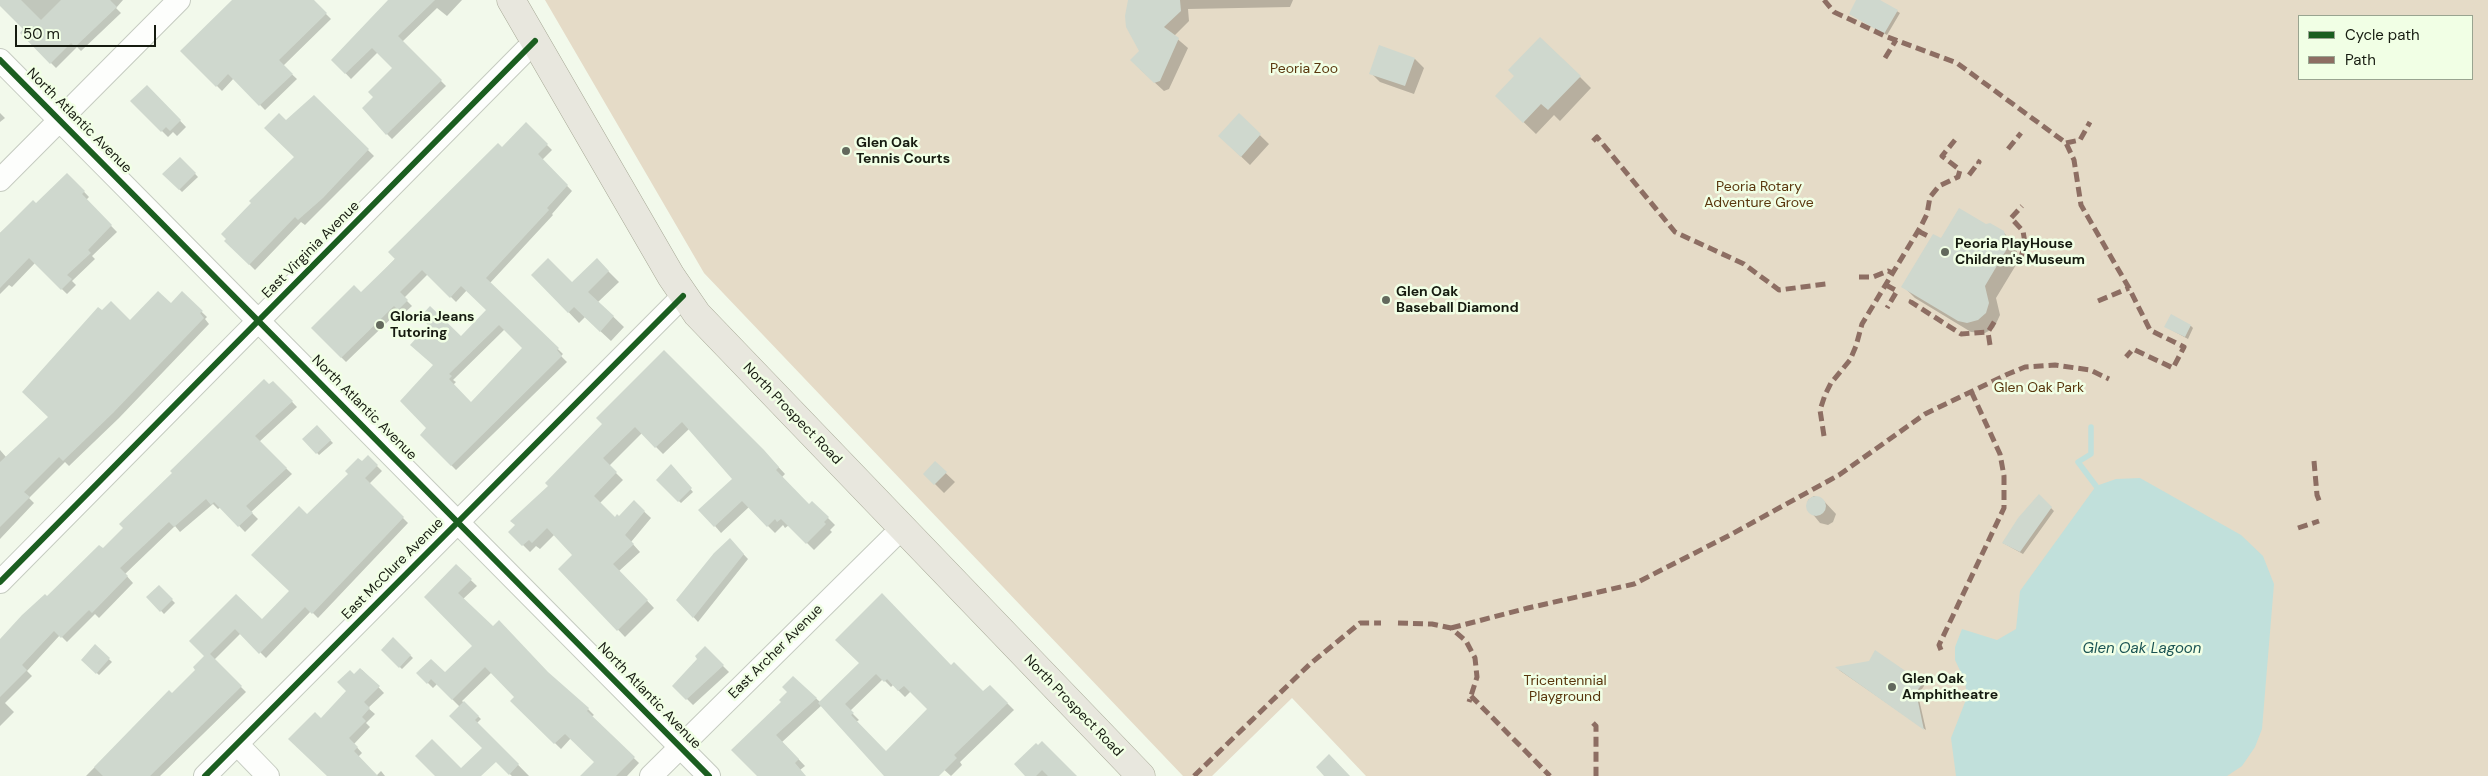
<!DOCTYPE html>
<html>
<head>
<meta charset="utf-8">
<style>
	body { margin:0 }
	#map { position:relative; width:2488px; height:776px; overflow:hidden; background:#f2f9eb; font-family:"DM Sans",sans-serif }
	canvas { display:block }
	.legend { position:absolute; left:2298px; top:15px; width:175px; height:65px; box-sizing:border-box; background:#f1ffe5; border:1px solid #99a490; margin:0; padding:6px 9px; list-style:none; font-size:15px; color:#161b10 }
	.legend li { display:flex; align-items:center; gap:10px; height:25px }
	.legend b { width:25px; border:1px solid #99a490 }
	.scale { position:absolute; left:15px; top:25px; width:141px; height:22px; box-sizing:border-box; border:2px solid #161b10; border-top:0; padding-left:6px; font-size:15px; line-height:18px; white-space:nowrap; color:#161b10; -webkit-text-stroke:4px #f1ffe5; paint-order:stroke }
</style>
</head>
<body>
<div id="map">
<canvas width="2488" height="776"></canvas>
<ul class="legend">
<li><b style="height:6px;background:#1b5e20"></b>Cycle path</li>
<li><b style="height:6px;background:#8d6e63"></b>Path</li>
</ul>
<div class="scale">50 m</div>
</div>
<script>
const ctx = document.querySelector('canvas').getContext('2d');
ctx.lineJoin = 'round';
function fillPath(path, color) {
  ctx.fillStyle = color;
  ctx.fill(path, 'evenodd');
}
function poly(rows) {
  const path = new Path2D();
  for (const r of rows) {
    if (r.length === 3) {
      path.moveTo(r[0] + r[2], r[1]);
      path.arc(r[0], r[1], r[2], 0, 2 * Math.PI);
      continue;
    }
    path.moveTo(r[0], r[1]);
    for (let i = 2; i < r.length; i += 2) path.lineTo(r[i], r[i + 1]);
  }
  return path;
}
function strokePath(path, color, width, dash) {
  ctx.strokeStyle = color;
  ctx.lineWidth = width;
  ctx.lineCap = dash ? 'butt' : 'round';
  ctx.setLineDash(dash || []);
  ctx.stroke(path);
}
function label(font, color, halo, rows, align = 'center') {
  ctx.font = font + ' "DM Sans",sans-serif';
  ctx.lineWidth = 5;
  ctx.setLineDash([]);
  ctx.textBaseline = 'middle';
  ctx.strokeStyle = halo;
  ctx.fillStyle = color;
  for (const [text, x, y, turn = 0] of rows) {
    ctx.save();
    ctx.translate(x, y);
    ctx.rotate((+turn || 0) * Math.PI / 180);
    ctx.textAlign = isNaN(turn) ? turn : align;
    if (halo) ctx.strokeText(text, 0, 0);
    ctx.fillText(text, 0, 0);
    ctx.restore();
  }
}
const green = poly([
	[545,0,2488,0,2488,776,1366,776,1292,698,1212,776,1183,776,704,273],
	[2299,16,2472,16,2472,79,2299,79]
]);
const water = poly([
	[2140,478,2241,535,2263,556,2274,584,2262,729,2255,747,2242,766,2227,776,1956,776,1951,738,1967,697,1965,681,1955,660,1955,647,1962,629,1997,640,2016,629,2020,591,2096,486,2116,479]
]);
const shadow = poly([
	[0,0,61,0,66,5,70,0,123,0,116,8,121,13,81,51,77,47,56,68,21,33,25,29,0,5],
	[234,0,312,0,331,19,283,66,297,79,265,110,234,78,222,91,182,51],
	[390,0,462,0,447,16,437,8,402,42,446,86,392,139,387,134,374,97,394,68,378,52,351,79,333,60],
	[1131,0,1293,0,1290,7,1188,9,1189,21,1174,36,1188,48,1169,89,1164,91,1140,69,1140,52],
	[1858,0,1878,0,1900,13,1887,35,1850,14],
	[1415,59,1424,68,1414,94,1380,82,1371,73],
	[1580,77,1591,88,1560,121,1554,115,1536,134,1509,108],
	[147,86,186,127,177,136,173,132,168,137,132,101],
	[314,97,374,156,305,225,301,222,255,270,226,241,295,157,286,122],
	[0,113,5,118,0,122],
	[1239,115,1269,144,1250,165,1229,145],
	[526,124,552,150,542,160,572,191,552,214,553,215,490,283,563,354,561,356,567,362,456,470,421,435,428,428,434,365,488,311,467,290,456,302,428,274,404,298,412,306,403,314,400,310,346,362,312,328,361,294],
	[505,329,524,348,471,403,453,385,456,382,453,380],
	[180,158,198,177,182,192,164,174],
	[67,174,89,197,86,200,117,232,92,256,95,259,72,281,76,285,67,294,35,263,12,287,9,285,0,294,0,233,33,202,36,205],
	[1986,225,2003,232,2015,244,2019,260,1996,298,2000,315,1994,328,1985,333,1971,332,1915,298,1903,286,1941,239],
	[597,260,619,282,598,302,624,327,611,341,585,317,579,323,533,275,572,283],
	[182,293,207,317,205,319,209,324,119,418,69,466,65,462,29,498,34,503,0,539,0,450,6,457,50,417,130,322,171,305],
	[2191,326,2193,328,2188,339,2166,327],
	[664,351,771,459,785,474,782,477,809,506,812,502,835,525,830,530,832,532,814,550,789,525,785,528,783,525,775,533,749,507,721,533,715,526,734,479,689,429,663,454,642,433,609,466,623,480,600,503,615,518,619,517,634,502,651,518,631,542,640,552,619,571,654,608,625,637,560,569,574,555,555,534,540,549,536,546,530,552,510,532,604,424],
	[273,382,297,407,259,442,292,474,251,512,258,519,245,532,221,507,218,509,213,504,180,532,175,526,125,574,133,583,99,618,95,614,67,642,60,635,27,671,32,676,5,703,14,712,0,726,0,641,103,550],
	[317,427,333,443,319,455,304,439],
	[368,457,382,471,369,484,408,523,318,618,311,611,266,658,241,633,214,660,246,692,160,776,86,776,169,692,172,695,197,670,206,656,191,641,262,620,291,591,307,516],
	[935,463,955,482,944,493,925,474],
	[671,466,693,492,681,503,657,480],
	[1814,496,1822,499,1836,514,1833,522,1828,525,1820,523,1807,507,1808,500],
	[2039,496,2054,511,2023,554,2003,543],
	[730,540,748,559,698,622,678,600],
	[456,566,477,586,463,599,493,628,588,709,594,715,591,717,639,763,627,776,587,776,596,762,571,738,561,749,512,701,515,697,492,672,462,701,481,719,477,723,529,776,512,776,482,749,483,748,460,707,437,684,433,688,418,673,445,674,473,646,425,597],
	[159,587,175,603,164,614,148,597],
	[393,639,413,658,402,669,382,650],
	[95,646,112,662,99,675,83,660],
	[705,648,729,672,693,705,674,686,699,659],
	[860,663,952,667,983,693,990,686,1014,710,960,762,962,765,951,776,929,756,911,776,886,776,822,705,782,742,805,766,800,770,805,776,758,776,793,677,820,702],
	[883,679,891,687,893,685,905,697,911,691,929,709,886,752,856,722,859,720,850,711],
	[362,670,384,693,368,708,375,714,366,723,370,727,354,744,362,753,358,757,376,776,381,771,385,776,328,776,321,719,348,691,354,675],
	[1839,670,1922,683,1924,686,1918,695,1926,730],
	[1015,764,1075,776,1027,776]
]);
const stream = poly([
	[2091,427,2091,454,2078,462,2096,486]
]);
const building = poly([
	[0,0,21,0,41,20,61,0,110,0,117,7,75,47,71,43,50,64,20,33,23,29,0,6],
	[232,0,314,0,327,13,279,60,293,74,259,106,228,74,216,87,180,51],
	[388,0,435,0,398,36,442,80,386,135,362,108,373,97,368,92,392,68,372,48,345,74,331,60],
	[1128,0,1180,0,1181,11,1164,27,1179,38,1160,81,1154,83,1130,60,1139,51,1126,27,1125,16],
	[1856,0,1880,0,1898,10,1884,34,1849,14],
	[1540,37,1581,76,1548,110,1541,104,1523,123,1495,96,1514,76,1508,70],
	[1379,45,1415,58,1405,86,1369,74],
	[147,85,181,120,170,131,166,127,161,132,130,101],
	[314,95,369,149,323,198,298,220,295,217,249,265,224,241,226,239,221,234,251,203,249,201,294,157,264,128,279,113,286,120],
	[1239,113,1261,134,1241,157,1218,136],
	[526,122,548,144,538,154,568,185,547,208,549,210,486,278,559,348,557,350,562,356,451,466,420,435,426,428,400,401,433,365,410,345,428,325,420,317,430,306,461,336,486,310,461,286,450,298,422,270,400,292,408,300,398,310,394,306,341,358,311,328,354,285,361,292,395,259,388,252,498,143,502,147],
	[499,325,522,348,471,402,449,379,452,376,449,374],
	[180,157,196,173,179,190,162,174],
	[67,173,85,191,82,194,112,225,88,250,91,253,67,275,72,279,61,290,29,258,0,288,0,233,33,200,36,203],
	[1959,208,1986,224,1990,223,2004,231,2008,247,1985,286,1989,303,1986,313,1978,320,1967,323,1958,321,1901,287,1933,234,1941,238],
	[548,258,572,282,597,258,609,271,588,292,614,316,600,332,574,307,568,313,531,275],
	[158,291,171,303,182,291,203,311,200,313,204,318,113,413,63,461,59,457,24,492,30,497,0,527,0,462,48,417,22,392,98,307,102,310,111,301,130,320],
	[2171,314,2191,325,2185,337,2164,327],
	[664,350,764,450,779,467,776,470,809,504,812,501,829,517,824,522,826,524,806,544,781,519,777,522,775,519,767,527,742,501,714,527,698,510,732,479,682,422,655,448,635,427,603,458,617,472,594,496,615,517,617,514,619,516,634,500,645,511,625,535,634,544,613,564,648,600,617,631,558,569,572,555,547,528,532,543,529,540,522,546,508,532,515,525,510,521,548,486,545,483,602,424,596,418],
	[264,379,269,384,273,381,293,401,255,436,287,468,246,506,253,513,238,527,214,502,211,505,206,499,174,527,169,522,120,568,128,576,92,613,89,610,61,638,54,631,22,665,27,670,0,697,0,639,22,615,45,594,47,596,99,545,103,548,123,528,119,524,172,473,170,471],
	[317,425,331,440,316,454,302,439],
	[368,455,378,465,365,478,404,517,312,614,305,607,259,654,235,629,210,654,242,686,150,776,103,776,94,767,169,690,172,693,195,670,193,667,204,656,189,641,236,594,262,619,289,591,251,555,299,506,307,514,348,474,345,471,358,458,362,461],
	[935,461,947,472,934,485,923,474],
	[671,464,692,488,678,502,656,480],
	[2039,494,2052,507,2020,552,2002,543,2018,518],
	[1816,506,10],
	[730,538,744,554,693,618,676,600,714,553],
	[456,564,472,579,458,593,493,626,499,620,548,672,589,708,587,711,635,757,616,776,580,776,594,762,565,734,554,744,510,701,514,697,485,667,452,700,431,679,427,684,416,673,431,659,445,672,472,646,424,597],
	[159,585,173,599,160,612,146,597],
	[882,593,951,665,954,662,983,691,990,685,1008,703,954,755,957,758,939,776,884,776,818,703,859,663,835,640],
	[876,674,884,682,887,679,898,691,904,686,927,709,886,751,851,715,854,713,845,704],
	[393,637,411,655,399,668,381,650],
	[95,644,110,658,96,674,81,660],
	[705,646,724,665,686,700,672,686,697,659,695,656],
	[1875,650,1923,683,1916,692,1924,730,1835,667,1869,661],
	[360,668,380,686,364,702,370,708,362,717,366,721,349,738,358,747,354,751,378,776,327,776,288,739,315,712,321,718,346,691,337,682,350,670,354,674],
	[793,676,817,698,776,735,799,759,795,763,806,776,757,776,731,750,781,702,779,700,787,692,782,687],
	[464,701,479,716,475,720,519,764,509,775,496,762,481,776,435,776,415,756,432,739,461,768,482,748,449,716],
	[1042,741,1077,776,1048,776,1042,770,1036,776,1025,776,1014,764,1036,743,1038,745],
	[1329,754,1350,776,1324,776,1316,767]
]);
const minor = poly([
	[0,60,709,776],
	[0,180,179,0],
	[0,582,535,41],
	[237,744,268,776],
	[205,776,683,296],
	[651,776,902,528]
]);
const major = poly([
	[511,0,671,276,697,314,1141,776]
]);
const quiet = poly([
	[1824,0,1834,12,1847,18,1885,36,1957,63,2066,143,2074,160,2081,205,2129,288,2150,330,2184,347,2173,368,2133,349,2126,357],
	[1885,58,1896,40],
	[1593,141,1597,137,1675,232,1744,264,1779,290,1826,284],
	[2066,143,2080,140,2090,122],
	[2008,149,2021,133],
	[1969,175,1979,162,1977,161],
	[1918,231,1928,236],
	[2021,257,2025,243,2023,231,2011,218,2022,206],
	[1859,277,1873,277,1888,271,1893,273],
	[1886,285,1897,291,1887,308],
	[1912,300,1911,302,1961,334,1988,332],
	[2098,301,2129,288],
	[1990,345,1988,332,1996,319],
	[1824,436,1820,410,1825,395,1831,383,1850,360,1856,346,1862,324,1921,226,1927,214,1930,197,1939,186,1958,177,1960,170,1942,156,1955,140],
	[2314,461,2317,495,2320,503],
	[2298,528,2319,521],
	[1398,623,1432,624,1451,628,1466,641,1475,658,1477,677,1469,702],
	[1451,628,1528,608,1634,584,1730,535,1839,475,1925,414,2008,374,2025,367,2055,365,2090,370,2109,379],
	[1941,650,1939,645,2004,508,2004,476,2000,454,1971,391],
	[1471,696,1550,776],
	[1593,723,1596,726,1596,776],
	[1194,776,1310,664,1360,623,1381,623]
]);
const cycleway = poly([
	[0,60,709,776],
	[0,582,535,41],
	[205,776,683,296]
]);
const markers = [
	[846,151,5,"#63695d"],
	[1945,252,5,"#63695d"],
	[1386,300,5,"#63695d"],
	[380,325,5,"#63695d"],
	[1892,687,5,"#63695d"]
];
const parkNames = [
	["Peoria Zoo",1304,69],
	["Peoria Rotary",1759,187],
	["Adventure Grove",1759,203],
	["Glen Oak Park",2039,388],
	["Tricentennial",1565,681],
	["Playground",1565,697]
];
const streetNames = [
	["North Atlantic Avenue",79,121,45],
	["East Virginia Avenue",311,250,-45],
	["North Atlantic Avenue",364,408,45],
	["North Prospect Road",792,414,46],
	["East McClure Avenue",393,569,-45],
	["East Archer Avenue",776,652,-45],
	["North Atlantic Avenue",649,696,46],
	["North Prospect Road",1073,706,46]
];
const poiNames = [
	["Glen Oak",856,143],
	["Tennis Courts",856,159],
	["Peoria PlayHouse",1955,244],
	["Children's Museum",1955,260],
	["Glen Oak",1396,292],
	["Baseball Diamond",1396,308],
	["Gloria Jeans",390,317],
	["Tutoring",390,333],
	["Glen Oak",1902,679],
	["Amphitheatre",1902,695]
];
const waterNames = [
	["Glen Oak Lagoon",2142,649]
];
fillPath(green, '#e5dbc7');
fillPath(water, '#c1e0db');
fillPath(shadow, '#0003');
strokePath(stream, '#c1e0db', 5.5);
fillPath(building, '#cfd8ce');
strokePath(minor, '#c5cbc0', 24);
strokePath(major, '#a6a895', 29);
strokePath(minor, '#fdfefc', 22);
strokePath(major, '#e8e7de', 28);
strokePath(quiet, '#8d6e63', 5, [10, 5]);
strokePath(cycleway, '#1b5e20', 6);
for (const [x, y, r, color] of markers) {
  const dot = new Path2D();
  dot.arc(x, y, r, 0, 2 * Math.PI);
  ctx.fillStyle = color;
  ctx.fill(dot);
  strokePath(dot, '#f1ffe5', 2);
}
label('14px', '#59360d', '#f1ffe5', parkNames);
label('14px', '#161b10', '#f1ffe5', streetNames);
label('bold 14px', '#161b10', '#f1ffe5', poiNames, 'left');
label('italic 15px', '#1b5454', '#f1ffe5', waterNames);
</script>
</body>
</html>
